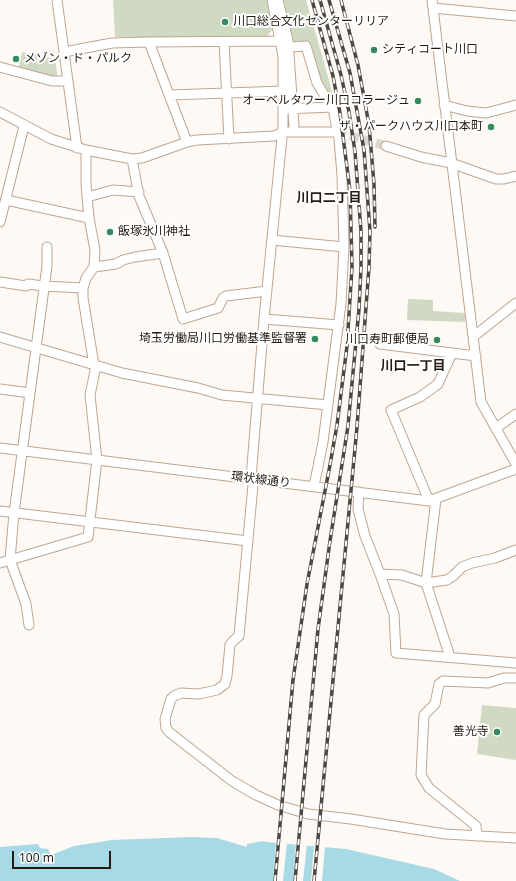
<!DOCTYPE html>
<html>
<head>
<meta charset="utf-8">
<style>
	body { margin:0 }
	#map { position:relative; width:516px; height:881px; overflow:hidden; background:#fef9f5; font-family:"Noto Sans",sans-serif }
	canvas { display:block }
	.scale { position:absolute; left:12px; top:851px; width:99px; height:18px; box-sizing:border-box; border:2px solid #241c14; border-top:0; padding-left:5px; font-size:12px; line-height:14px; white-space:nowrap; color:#241c14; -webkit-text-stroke:3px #fff; paint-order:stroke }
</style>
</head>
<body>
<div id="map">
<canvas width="516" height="881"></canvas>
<div class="scale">100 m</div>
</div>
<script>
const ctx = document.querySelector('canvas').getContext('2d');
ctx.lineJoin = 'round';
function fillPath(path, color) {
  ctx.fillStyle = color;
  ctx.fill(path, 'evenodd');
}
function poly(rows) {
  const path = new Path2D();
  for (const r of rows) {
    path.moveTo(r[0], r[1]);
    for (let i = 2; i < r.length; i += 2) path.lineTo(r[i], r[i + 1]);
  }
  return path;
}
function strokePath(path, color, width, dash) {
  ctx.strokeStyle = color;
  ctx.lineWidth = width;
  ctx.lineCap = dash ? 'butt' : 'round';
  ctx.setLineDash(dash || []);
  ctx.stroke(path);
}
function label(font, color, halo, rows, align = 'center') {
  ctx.font = font + ' "Noto Sans","Noto Sans JP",sans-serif';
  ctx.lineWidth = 4;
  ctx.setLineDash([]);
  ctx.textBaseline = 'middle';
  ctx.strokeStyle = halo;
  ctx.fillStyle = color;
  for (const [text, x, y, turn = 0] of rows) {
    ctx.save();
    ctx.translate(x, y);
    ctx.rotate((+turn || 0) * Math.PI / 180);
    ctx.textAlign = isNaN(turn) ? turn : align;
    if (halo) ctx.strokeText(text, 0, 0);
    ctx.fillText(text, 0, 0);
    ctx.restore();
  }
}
const green = poly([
	[113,0,267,0,273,28,267,37,264,38,115,37],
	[281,0,306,0,329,80,335,105,320,82,309,43,291,44],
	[22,52,55,59,58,79,18,70],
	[408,299,433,300,433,311,465,313,465,322,407,320],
	[482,705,516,708,516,760,477,754]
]);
const water = poly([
	[192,837,217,838,247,847,247,844,262,841,267,842,346,849,434,869,460,881,0,881,0,847,38,844,40,848,48,849,51,855,74,846,112,840]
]);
const pier = poly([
	[276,841,287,842,283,881,273,881],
	[296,843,307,844,303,881,293,881],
	[314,845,325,846,322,881,311,881]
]);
const minorTunnel = poly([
	[337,132,386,146]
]);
const minor = poly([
	[57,0,77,148],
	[272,0,283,56,283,127,264,319,251,478,253,485,239,636,233,641,230,645,227,676,225,684,217,690,208,692,198,694,181,693,174,696,171,699,165,719,166,728,169,732,232,781,256,795,278,805,308,814,351,819,445,834,516,838],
	[278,0,288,40,294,126],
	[432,0,481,402,516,464],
	[433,8,516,16],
	[149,42,187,142],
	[224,42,229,139],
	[64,52,112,43,149,42,281,41,289,47,306,46,317,83,331,106],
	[0,67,52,81,68,81],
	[170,95,284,91],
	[444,105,467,111,486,113,516,105],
	[284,109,333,107,336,125,338,127,342,175,344,247,341,304,323,442,314,486],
	[0,112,51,139,86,150,132,159,142,158,187,142,197,140,274,136,283,132,337,132],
	[386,146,421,157,451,163,496,179,504,179,516,176],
	[86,150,86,184,89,218,95,250,94,267],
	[132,159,139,196,163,253,183,319,218,308,223,298,226,296,267,291],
	[87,197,113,190,139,192],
	[6,200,89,218],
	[0,222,24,126],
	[272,240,344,247],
	[0,282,26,286,28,284,43,286,83,288],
	[264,319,339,325],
	[0,337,122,373,198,388,222,395,328,405],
	[473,337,516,303],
	[380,344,476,356],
	[94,365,83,298,83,288,86,278,94,267,116,264,123,260,135,257,163,253],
	[0,389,30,393],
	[496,428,516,414],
	[0,448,429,501,516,469],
	[359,492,358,509,365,536,380,574,402,575,426,583,447,580,453,576,462,567,472,563,495,558,516,550],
	[436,499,426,583,450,657],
	[429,501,391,410,420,397,438,384,452,353],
	[0,511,248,541],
	[0,563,88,537,97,460,90,395,96,366],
	[380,574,394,614,396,653,516,663],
	[29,625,26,604,10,560,14,513,47,266,47,247],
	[477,836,476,826,429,788,421,775,424,715,435,704,439,684,443,681,488,683,504,678,516,678]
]);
const rail = poly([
	[341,0,358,65,369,125,374,184,375,227],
	[275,881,293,680,307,584,330,465,337,425,347,346,352,267,350,191,340,113,333,76,312,0],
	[295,881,318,629,330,541,348,426,359,309,361,268,361,231,355,152,349,112,341,75,320,0],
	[314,881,357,427,369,267,370,231,364,150,350,73,329,0]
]);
const markers = [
	[225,22,4,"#358b5f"],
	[374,50,4,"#358b5f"],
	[16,59,4,"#358b5f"],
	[418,101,4,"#358b5f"],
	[491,127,4,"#358b5f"],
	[110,232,4,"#358b5f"],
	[315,339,4,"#358b5f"],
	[437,340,4,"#358b5f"],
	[497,732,4,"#358b5f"]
];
const poiNames = [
	["川口総合文化センターリリア",233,22,"left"],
	["シティコート川口",382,50,"left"],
	["メゾン・ド・パルク",24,59,"left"],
	["オーベルタワー川口コラージュ",410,101],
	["ザ・パークハウス川口本町",483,127],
	["飯塚氷川神社",118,232,"left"],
	["埼玉労働局川口労働基準監督署",307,339],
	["川口寿町郵便局",429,340],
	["善光寺",489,732]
];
const streetNames = [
	["環状線通り",261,480,7]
];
const neighbourhoodNames = [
	["川口二丁目",329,198],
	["川口一丁目",413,366]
];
fillPath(green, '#d0dac2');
fillPath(water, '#a8dae5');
fillPath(pier, '#fef9f5');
strokePath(minorTunnel, '#ddd8d3', 9, [9, 4.5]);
strokePath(minor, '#bda693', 11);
strokePath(minor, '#fff', 9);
strokePath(rail, '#4e4740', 3.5);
strokePath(rail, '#fff', 2, [6]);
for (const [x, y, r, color] of markers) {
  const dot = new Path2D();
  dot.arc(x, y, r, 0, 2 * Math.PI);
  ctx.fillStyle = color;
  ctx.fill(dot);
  strokePath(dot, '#fff', 1.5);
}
label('12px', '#241c14', '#fff', poiNames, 'right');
label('12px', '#241c14', '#fff', streetNames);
label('bold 13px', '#241c14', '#fff', neighbourhoodNames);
</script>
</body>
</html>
